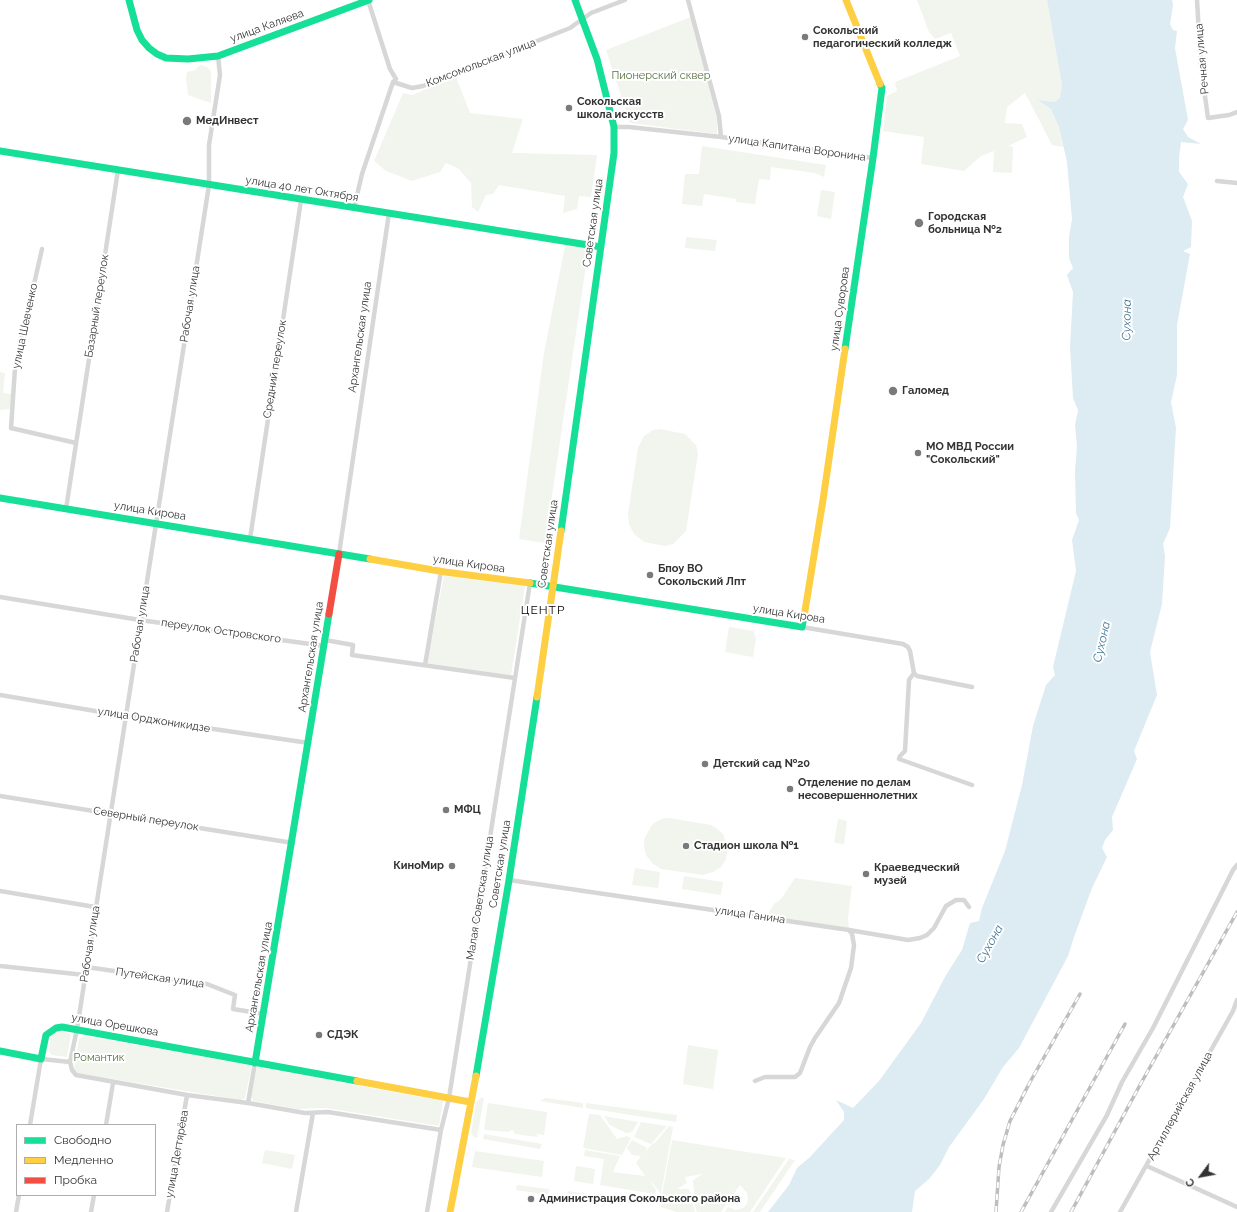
<!DOCTYPE html>
<html>
<head>
<meta charset="utf-8">
<style>
	body { margin:0 }
	#map { position:relative; width:1237px; height:1212px; overflow:hidden; background:#fff; font-family:Raleway,sans-serif }
	canvas { display:block }
	.legend { position:absolute; left:16px; top:1124px; width:140px; height:72px; box-sizing:border-box; background:#fff; border:1px solid #adadad; margin:0; padding:5px 7px; list-style:none; font-size:12px; color:#333 }
	.legend li { display:flex; align-items:center; gap:8px; height:20px }
	.legend b { width:20px; border:1px solid #adadad }
	.north { position:absolute; left:1181px; top:1156px; width:40px; height:40px; -webkit-text-stroke:3px #fff; paint-order:stroke; rotate:238deg; font-size:11px; font-weight:700; line-height:16px; text-align:center; color:#333 }
	.north::after { content:''; display:block; margin:auto; width:14px; height:18px; background:#333; clip-path:polygon(50% 0,100% 100%,50% 72%,0 100%) }
</style>
</head>
<body>
<div id="map">
<canvas width="1237" height="1212"></canvas>
<ul class="legend">
<li><b style="height:5px;background:#16e098"></b>Свободно</li>
<li><b style="height:5px;background:#ffcf43"></b>Медленно</li>
<li><b style="height:5px;background:#f24e42"></b>Пробка</li>
</ul>
<div class="north">С</div>
</div>
<script>
const ctx = document.querySelector('canvas').getContext('2d');
ctx.lineJoin = 'round';
function fillPath(path, color) {
  ctx.fillStyle = color;
  ctx.fill(path, 'evenodd');
}
function poly(rows) {
  const path = new Path2D();
  for (const r of rows) {
    path.moveTo(r[0], r[1]);
    for (let i = 2; i < r.length; i += 2) path.lineTo(r[i], r[i + 1]);
  }
  return path;
}
function strokePath(path, color, width, dash) {
  ctx.strokeStyle = color;
  ctx.lineWidth = width;
  ctx.lineCap = dash ? 'butt' : 'round';
  ctx.setLineDash(dash || []);
  ctx.stroke(path);
}
function label(font, color, halo, rows, align = 'center') {
  ctx.font = font + ' Raleway,sans-serif';
  ctx.lineWidth = 4;
  ctx.setLineDash([]);
  ctx.textBaseline = 'middle';
  ctx.strokeStyle = halo;
  ctx.fillStyle = color;
  for (const [text, x, y, turn = 0] of rows) {
    ctx.save();
    ctx.translate(x, y);
    ctx.rotate((+turn || 0) * Math.PI / 180);
    ctx.textAlign = isNaN(turn) ? turn : align;
    if (halo) ctx.strokeText(text, 0, 0);
    ctx.fillText(text, 0, 0);
    ctx.restore();
  }
}
const green = poly([
	[917,0,1047,0,1062,85,1060,99,1055,102,1039,100,1051,108,1059,127,1063,147,1052,145,1025,93,1007,107,1005,123,1022,124,1027,137,1008,146,1013,147,1012,173,993,172,994,151,981,156,964,171,921,164,924,137,883,131,887,96,897,91,895,82,960,56,951,33,935,39,929,32],
	[691,17,717,116,717,134,630,123,606,50],
	[201,65,207,67,211,71,211,103,188,95,186,78,187,72,196,70,197,67],
	[456,77,470,113,523,119,512,153,597,155,591,197,579,196,577,209,563,213,565,196,499,185,493,194,486,195,478,212,472,207,471,183,459,169,446,163,440,172,412,181,386,171,374,161,403,93,412,95],
	[702,146,826,165,824,177,815,173,771,167,770,180,759,179,755,204,736,202,736,199,704,194,702,206,682,204,685,174,699,174],
	[821,190,835,192,831,219,817,216],
	[686,237,717,240,715,251,685,248],
	[566,241,589,245,545,543,519,539,544,353],
	[0,372,5,373,3,393,12,394,10,409,0,410],
	[660,429,685,434,696,445,698,454,686,531,673,544,665,546,644,542,634,534,629,524,628,514,638,448,644,436,653,430],
	[444,576,525,586,511,675,427,663],
	[729,627,753,631,756,638,753,657,725,652],
	[664,818,669,818,711,825,716,828,723,834,728,849,726,859,721,867,713,872,703,875,661,869,652,863,646,855,644,845,644,840,651,826,654,823],
	[838,819,847,821,844,844,834,843],
	[635,868,660,872,658,888,632,885],
	[684,876,723,882,721,895,682,889],
	[795,878,852,886,848,918,849,930,766,918,774,904,781,899],
	[56,1030,71,1034,67,1057,52,1055,49,1052,51,1033],
	[84,1036,249,1065,251,1069,245,1098,241,1100,76,1073,74,1068,79,1039],
	[688,1045,718,1050,713,1089,683,1084],
	[257,1067,443,1101,439,1126,326,1108,298,1109,253,1101,251,1097],
	[481,1098,484,1098,477,1138,474,1137,471,1133,476,1102],
	[546,1098,583,1103,583,1108,540,1101],
	[488,1103,547,1112,544,1135,536,1134,538,1137,515,1134,513,1130,509,1131,510,1132,484,1130],
	[586,1103,677,1115,676,1122,586,1108],
	[589,1114,600,1115,617,1139,627,1136,631,1138,622,1155,583,1148],
	[604,1116,638,1122,632,1132,626,1133,610,1125],
	[641,1122,667,1126,651,1144,634,1137],
	[669,1126,673,1127,661,1194,651,1181,650,1181,656,1190,655,1194,600,1185,604,1159,584,1156,585,1150,620,1156,612,1174,613,1172,645,1176,636,1163,641,1156,632,1155,627,1148,632,1140,647,1148,644,1153,653,1143,654,1144],
	[484,1134,542,1144,540,1149,483,1139],
	[672,1140,734,1150,786,1158,750,1212,725,1212,728,1207,736,1210,743,1208,747,1204,748,1198,747,1193,740,1185,721,1212,697,1212,693,1200,676,1197,692,1201,695,1212,676,1212,661,1207,664,1195,662,1195],
	[702,1174,692,1181,693,1182,695,1198,693,1200,689,1189,677,1189,687,1183,685,1177],
	[265,1150,295,1155,292,1169,262,1163],
	[475,1151,544,1161,542,1177,472,1167],
	[789,1159,795,1160,760,1212,753,1212],
	[576,1166,595,1169,593,1184,574,1181],
	[517,1185,549,1189,548,1195,516,1190],
	[568,1191,594,1195,593,1203,567,1198]
]);
const water = poly([
	[1047,0,1172,0,1173,5,1170,24,1173,30,1177,31,1175,48,1188,120,1183,129,1188,137,1201,144,1181,142,1179,157,1179,172,1188,184,1183,197,1192,221,1191,247,1183,251,1190,254,1177,325,1177,375,1171,402,1176,428,1170,528,1163,544,1165,556,1162,604,1150,652,1157,695,1134,751,1137,759,1112,817,1113,830,1105,840,1102,848,1107,857,1092,888,1074,937,1068,956,1019,1048,1003,1067,984,1099,949,1147,940,1165,929,1179,915,1191,912,1212,768,1212,789,1185,797,1168,810,1157,844,1120,844,1112,836,1100,853,1108,879,1081,921,1023,946,975,962,950,970,923,979,921,982,908,1005,851,1022,785,1033,726,1046,685,1055,675,1053,667,1076,571,1072,540,1079,520,1076,513,1075,471,1077,446,1075,425,1078,410,1073,398,1070,347,1073,292,1067,275,1073,268,1069,258,1069,237,1072,219,1067,162,1059,127,1051,109,1038,100,1055,102,1060,98,1062,85]
]);
const street = poly([
	[368,0,390,69,396,79,393,82,412,88,423,86,570,28,591,13,625,0],
	[688,0,719,116,721,137],
	[1197,0,1201,67,1208,118,1229,115,1237,112],
	[218,56,220,75,209,145,209,185,77,1029,70,1062,72,1070,76,1075,187,1095,248,1103,305,1113,328,1112,441,1130],
	[614,127,629,127,721,137,873,158],
	[1217,181,1237,183],
	[354,208,362,174,393,82],
	[42,249,15,368,11,428,76,443],
	[66,509,118,170],
	[250,539,301,200],
	[339,554,389,213],
	[0,597,140,620,324,646],
	[802,627,903,644,908,647,910,651,914,673],
	[325,640,353,645,352,655,515,678],
	[425,665,441,571],
	[914,673,909,680,905,751,900,756,899,759,972,785],
	[914,673,917,676,972,687],
	[0,695,125,716,309,743],
	[0,796,293,843],
	[509,880,849,930,908,940,920,938,927,935,934,928,946,906,956,900,964,900,969,907],
	[0,891,95,907],
	[0,966,85,975],
	[86,967,207,984,235,995,233,1009,264,1014],
	[755,1081,765,1077,795,1077,800,1073,810,1047,815,1038,839,1003,851,968,854,945,852,934,849,930],
	[248,1103,255,1063],
	[30,1125,41,1059,70,1062],
	[106,1125,113,1083],
	[1147,1166,1237,1207],
	[16,1212,19,1195],
	[91,1212,94,1195],
	[167,1212,187,1095],
	[296,1212,313,1113],
	[427,1212,441,1130,449,1098,530,583],
	[1051,1212,1107,1115,1122,1082,1153,1028,1233,870,1237,865],
	[1120,1212,1233,1011,1237,1000]
]);
const fast = poly([
	[129,0,137,30,142,40,149,48,157,54,166,58,188,59,218,56,369,0],
	[0,151,601,247],
	[845,349,873,158,882,88,880,84],
	[0,498,370,559],
	[561,531,614,153,614,127,597,59,575,0],
	[530,583,802,627,804,617],
	[0,1051,41,1059,46,1035,56,1028,62,1027,357,1081],
	[255,1063,329,614],
	[476,1076,509,880,537,697]
]);
const slow = poly([
	[846,0,880,84],
	[370,559,445,572,530,583],
	[804,617,823,500,845,349],
	[537,697,561,531],
	[357,1081,470,1102],
	[450,1212,476,1076]
]);
const jam = poly([
	[329,614,339,554]
]);
const rail = poly([
	[996,1212,999,1167,1003,1145,1010,1121,1030,1082,1080,994],
	[1021,1212,1125,1024],
	[1071,1212,1140,1085,1237,912]
]);
const markers = [
	[805,37,4,"#7a7a7a"],
	[569,108,4,"#7a7a7a"],
	[187,121,5,"#7a7a7a"],
	[919,223,5,"#7a7a7a"],
	[893,391,5,"#7a7a7a"],
	[918,453,4,"#7a7a7a"],
	[650,575,4,"#7a7a7a"],
	[705,764,4,"#7a7a7a"],
	[790,789,4,"#7a7a7a"],
	[446,810,4,"#7a7a7a"],
	[686,846,4,"#7a7a7a"],
	[452,866,4,"#7a7a7a"],
	[866,874,4,"#7a7a7a"],
	[319,1035,4,"#7a7a7a"],
	[531,1199,4,"#7a7a7a"]
];
const streetNames = [
	["улица Каляева",267,26,-20],
	["Речная улица",1202,59,-95],
	["Комсомольская улица",481,63,-21],
	["улица Капитана Воронина",797,148,8],
	["улица 40 лет Октября",302,189,9],
	["Советская улица",593,223,-82],
	["Рабочая улица",190,304,-81],
	["Базарный переулок",97,306,-81],
	["улица Суворова",840,309,-82],
	["улица Шевченко",25,326,-78],
	["Архангельская улица",360,337,-82],
	["Средний переулок",275,369,-81],
	["улица Кирова",150,511,9],
	["Советская улица",548,544,-82],
	["улица Кирова",469,564,8],
	["улица Кирова",789,614,9],
	["Рабочая улица",140,624,-81],
	["переулок Островского",221,631,8],
	["Архангельская улица",311,657,-81],
	["улица Орджоникидзе",154,720,9],
	["Северный переулок",146,819,9],
	["Советская улица",500,864,-81],
	["Малая Советская улица",480,898,-81],
	["улица Ганина",750,915,8],
	["Рабочая улица",90,944,-81],
	["Архангельская улица",259,977,-80],
	["Путейская улица",160,978,8],
	["улица Орешкова",115,1025,10],
	["Артиллерийская улица",1180,1106,-61],
	["улица Дегтярёва",177,1154,-80]
];
const poiNames = [
	["Сокольский",813,31],
	["педагогический колледж",813,44],
	["Сокольская",577,102],
	["школа искусств",577,115],
	["МедИнвест",196,121],
	["Городская",928,217],
	["больница №2",928,230],
	["Галомед",902,391],
	["МО МВД России",926,447],
	["\"Сокольский\"",926,460],
	["Бпоу ВО",658,569],
	["Сокольский Лпт",658,582],
	["Детский сад №20",713,764],
	["Отделение по делам",798,783],
	["несовершеннолетних",798,796],
	["МФЦ",454,810],
	["Стадион школа №1",694,846],
	["КиноМир",444,866,"right"],
	["Краеведческий",874,868],
	["музей",874,881],
	["СДЭК",327,1035],
	["Администрация Сокольского района",539,1199]
];
const parkNames = [
	["Пионерский сквер",661,76],
	["Романтик",99,1058]
];
const waterNames = [
	["Сухона",1127,320,-89],
	["Сухона",1102,642,-77],
	["Сухона",990,944,-61]
];
const neighbourhoodNames = [
	["ЦЕНТР",543,610]
];
fillPath(green, '#f1f5ed');
fillPath(water, '#ddebf3');
strokePath(street, '#d7d7d7', 4.5);
strokePath(fast, '#16e098', 7);
strokePath(slow, '#ffcf43', 7);
strokePath(jam, '#f24e42', 7);
strokePath(rail, '#bebebe', 3.5);
strokePath(rail, '#fff', 2, [6]);
for (const [x, y, r, color] of markers) {
  const dot = new Path2D();
  dot.arc(x, y, r, 0, 2 * Math.PI);
  ctx.fillStyle = color;
  ctx.fill(dot);
  strokePath(dot, '#fff', 1.5);
}
label('11px', '#333', '#fff', streetNames);
label('bold 11px', '#333', '#fff', poiNames, 'left');
label('11px', '#56703f', '#fff', parkNames);
label('italic 12px', '#3f7597', '#fff', waterNames);
ctx.letterSpacing = '1px';
label('12px', '#000', '#fff', neighbourhoodNames);
ctx.letterSpacing = '0px';
</script>
</body>
</html>
